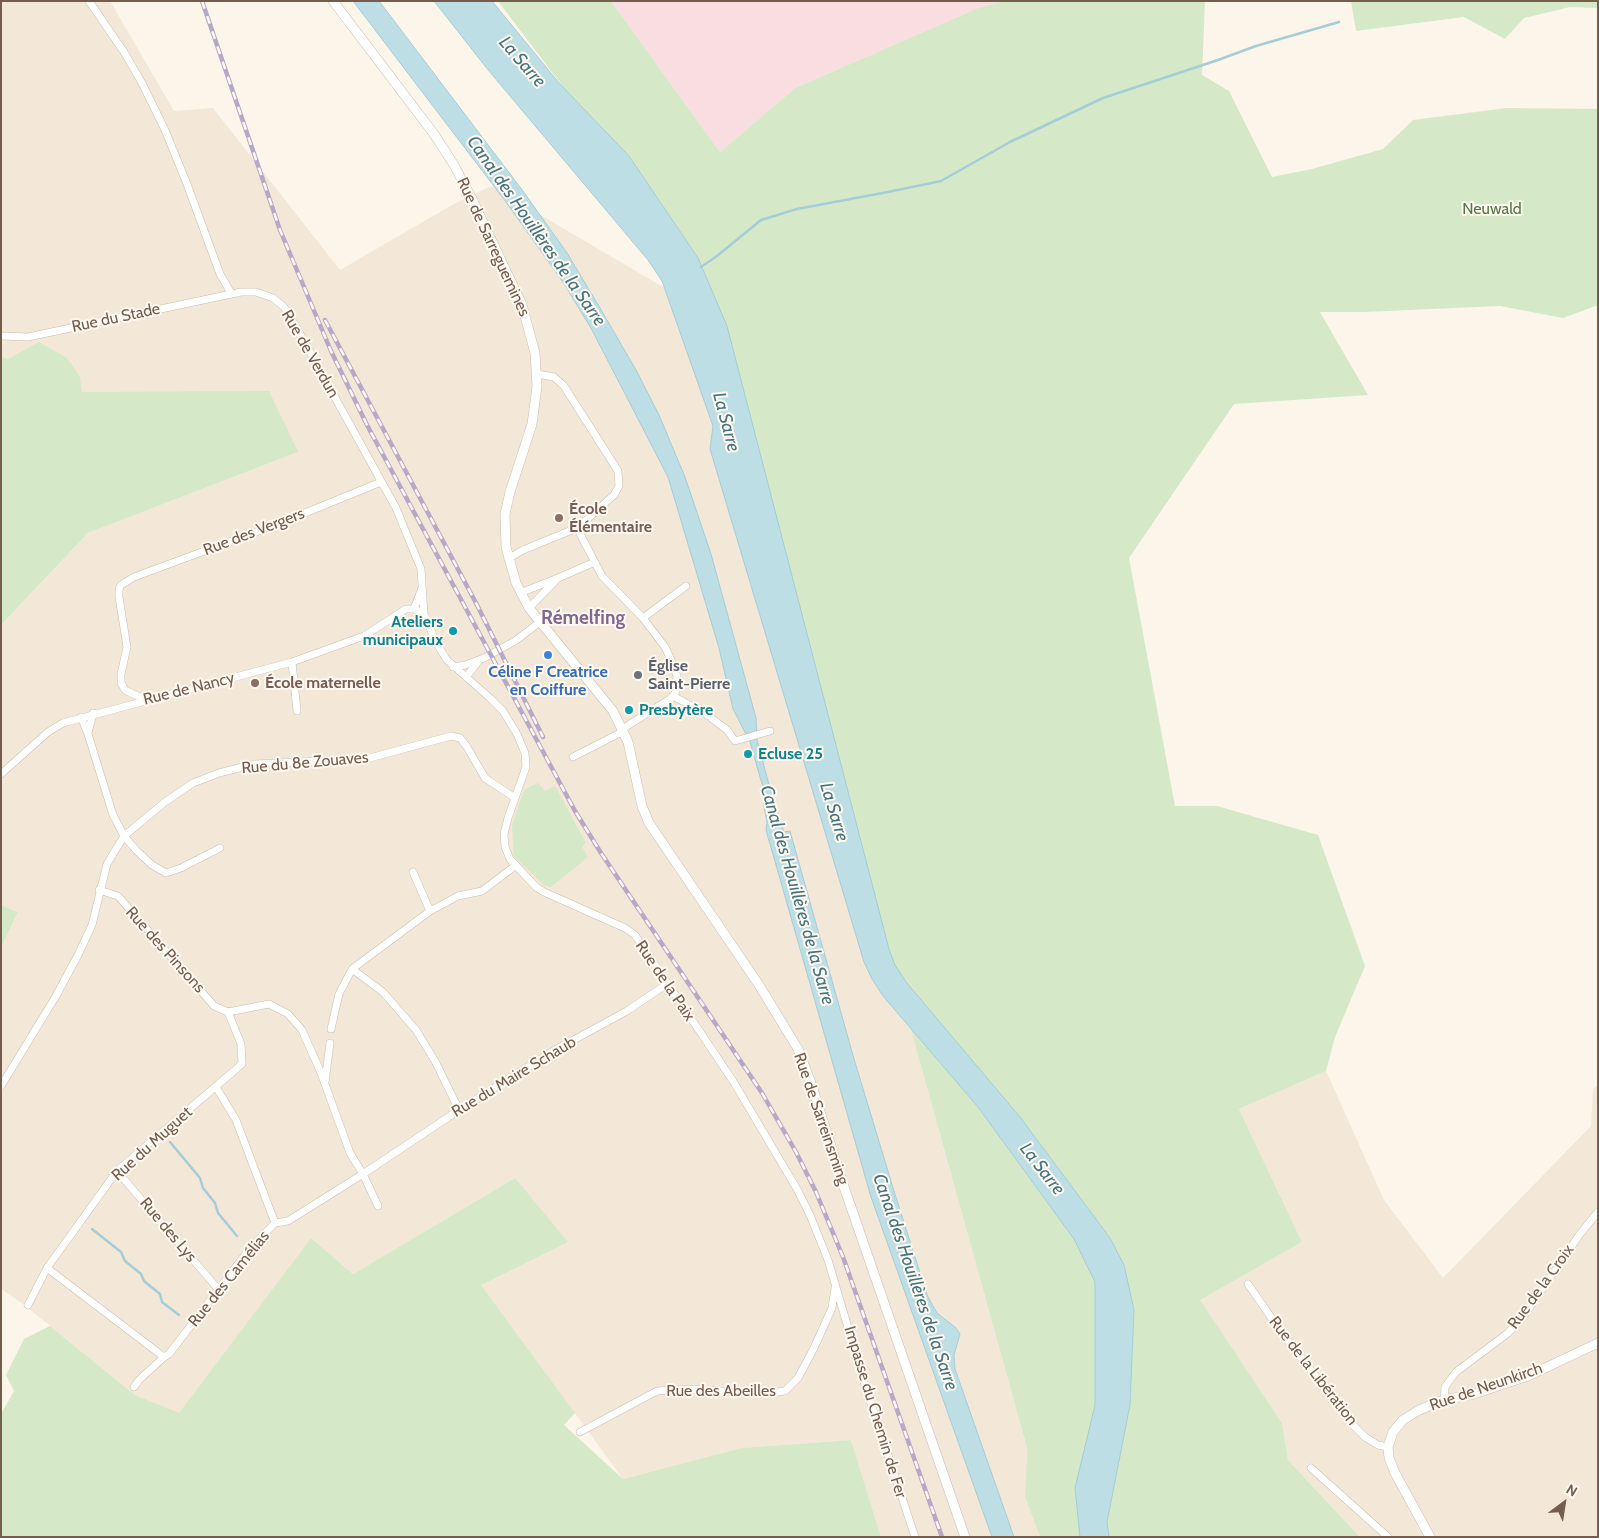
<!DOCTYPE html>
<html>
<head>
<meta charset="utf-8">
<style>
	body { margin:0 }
	#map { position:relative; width:1599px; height:1538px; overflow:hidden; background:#fcf5e9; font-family:Cabin,sans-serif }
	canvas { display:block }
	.frame { position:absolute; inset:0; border:2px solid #755d4e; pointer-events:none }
	.north { position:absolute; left:1539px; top:1478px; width:50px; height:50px; -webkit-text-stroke:4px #fef9f0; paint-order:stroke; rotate:31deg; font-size:14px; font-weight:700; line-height:20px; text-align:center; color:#755d4e }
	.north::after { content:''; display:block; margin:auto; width:18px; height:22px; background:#755d4e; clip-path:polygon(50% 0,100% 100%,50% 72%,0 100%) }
</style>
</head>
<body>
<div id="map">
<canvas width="1599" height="1538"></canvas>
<div class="frame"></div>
<div class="north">N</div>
</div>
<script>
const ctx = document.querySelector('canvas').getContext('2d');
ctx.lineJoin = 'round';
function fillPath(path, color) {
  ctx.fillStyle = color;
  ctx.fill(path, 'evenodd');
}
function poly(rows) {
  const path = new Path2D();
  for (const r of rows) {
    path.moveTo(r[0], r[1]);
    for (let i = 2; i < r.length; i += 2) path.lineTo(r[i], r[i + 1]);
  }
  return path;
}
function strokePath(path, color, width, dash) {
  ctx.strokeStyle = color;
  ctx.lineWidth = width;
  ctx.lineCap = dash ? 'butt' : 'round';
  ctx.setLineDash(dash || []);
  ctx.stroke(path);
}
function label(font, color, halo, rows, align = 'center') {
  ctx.font = font + ' Cabin,sans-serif';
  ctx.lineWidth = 4;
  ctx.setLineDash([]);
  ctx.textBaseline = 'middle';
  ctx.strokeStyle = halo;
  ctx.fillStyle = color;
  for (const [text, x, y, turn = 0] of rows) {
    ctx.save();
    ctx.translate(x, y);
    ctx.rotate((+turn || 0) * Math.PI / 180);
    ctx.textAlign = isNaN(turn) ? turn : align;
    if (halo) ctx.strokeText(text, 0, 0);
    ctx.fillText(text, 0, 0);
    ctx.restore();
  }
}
const residential = poly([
	[1,1,110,1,174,111,213,108,340,270,452,205,491,186,721,321,865,864,1027,1448,1025,1497,1040,1537,881,1537,851,1440,741,1448,623,1479,481,1285,515,1178,353,1274,311,1238,179,1414,135,1395,23,1304,1,1289,1,948,18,912,1,905,1,625,88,533,298,452,64,393,37,370,1,357],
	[1326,1071,1384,1200,1443,1278,1591,1126,1593,1089,1598,1085,1598,1537,1360,1537,1288,1460,1282,1423,1199,1300,1302,1242,1239,1109]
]);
const medical = poly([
	[611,1,1004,1,978,8,795,88,720,152]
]);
const green = poly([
	[498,1,611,1,720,152,795,88,978,8,1004,1,1205,1,1202,75,1229,91,1272,177,1312,169,1383,149,1413,120,1507,108,1598,109,1598,305,1563,318,1500,306,1364,312,1320,312,1368,395,1234,404,1129,558,1175,806,1217,806,1318,835,1365,966,1335,1037,1326,1071,1239,1109,1302,1242,1200,1300,1282,1423,1288,1460,1360,1537,1040,1537,1025,1497,1027,1448,865,864,721,321,560,83],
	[1351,1,1598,1,1598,8,1570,7,1524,18,1505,39,1464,17,1356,31],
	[39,342,67,358,80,377,82,392,269,391,298,452,88,533,1,625,1,357,8,359],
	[538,783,545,791,555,786,586,843,582,847,588,857,551,887,545,886,514,856,512,825,524,790],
	[1,905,18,912,1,948],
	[515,1178,568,1242,481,1285,575,1413,564,1425,623,1479,741,1448,851,1440,881,1537,1,1537,1,1414,14,1391,6,1375,24,1339,50,1326,135,1395,179,1413,311,1238,353,1274]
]);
const water = poly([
	[353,1,379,1,523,191,567,253,600,308,636,370,659,415,685,477,711,554,756,718,757,740,771,792,784,832,790,831,854,1059,894,1191,927,1295,937,1313,955,1327,960,1334,954,1355,955,1369,1014,1537,992,1537,871,1197,766,830,767,822,763,801,766,798,750,742,733,709,719,648,668,477,592,330,565,285,506,202,353,1],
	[434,1,492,1,559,83,629,156,698,258,727,326,889,949,895,965,906,982,1020,1117,1110,1238,1124,1265,1134,1310,1130,1405,1107,1522,1109,1537,1080,1537,1075,1488,1095,1405,1095,1282,1074,1239,978,1107,883,996,872,979,864,962,710,449,713,426,662,281,648,260,489,71,434,1]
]);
const stream = poly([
	[701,267,717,256,761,220,797,209,888,192,941,181,1010,142,1103,98,1218,60,1256,46,1339,22],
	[170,1142,200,1178,203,1188,215,1203,218,1213,237,1236],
	[92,1229,121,1252,125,1261,141,1274,144,1281,160,1294,162,1302,179,1315]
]);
const minor = poly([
	[89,1,124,52,142,83,165,130,187,184,220,274,231,293],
	[1,336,28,337,241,292,256,292,273,298,284,307,295,325,396,508,421,569,424,615],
	[508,559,523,550,577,528,614,495,619,486,618,471,564,386,554,377,537,374],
	[558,578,595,562],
	[520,593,558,578,529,608],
	[414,609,422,588],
	[643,618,686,586],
	[292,662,297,711],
	[453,667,465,665,484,658,515,641,540,622],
	[466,677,478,662],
	[673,696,706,714,727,730,735,741,770,731],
	[146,700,125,690,121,683,121,674,127,647,119,597,119,589,121,585,134,577,283,522,381,482],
	[81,717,88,734,113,815,124,836,136,850,152,865,166,873,181,868,220,848],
	[88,733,93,713],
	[573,757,620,733,627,726,670,699,676,692,677,676,671,660,665,647,643,618,602,576,577,528],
	[1,774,48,732,63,723,292,662,364,636,406,609,414,609,421,612,427,619,434,639,447,660,490,698,503,711,517,734,525,753,526,767,508,818,504,834,505,847,510,859,536,887,544,892,625,928,635,935,733,1081,797,1189,810,1215,828,1260,865,1385,915,1537],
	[413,872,430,911],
	[99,890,118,896,214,1006,228,1012],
	[352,969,383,992,416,1030,435,1061,459,1110],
	[228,1012,269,1004,288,1014,302,1030,321,1073,350,1153,363,1174,378,1206],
	[331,1029,339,994,352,969,430,911,458,896,482,891,515,866],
	[325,1082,330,1043],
	[1,1086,56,996,78,955,92,925,107,864,124,836,165,802,193,783,219,773,255,764,366,759,451,736,460,738,467,747,485,778,515,798],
	[216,1087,236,1120,275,1223],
	[117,1171,218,1289],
	[47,1268,164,1357],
	[1248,1284,1281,1332,1353,1425,1365,1437,1378,1445,1388,1447],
	[28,1305,47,1268,117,1171,242,1064,241,1044,228,1012],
	[134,1387,139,1380,164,1357,169,1354,252,1246,275,1223,288,1221,363,1174,459,1110,555,1050,627,1011,667,984],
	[1444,1400,1445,1387,1456,1372,1508,1333,1523,1317,1580,1234,1598,1212],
	[580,1432,657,1391,693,1389,762,1394,785,1391,798,1378,814,1348,832,1308,835,1288],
	[1311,1468,1388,1537]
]);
const tertiary = poly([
	[333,1,434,134,454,165,472,199,522,305,535,353,537,386,532,424,510,492,505,514,506,547,516,583,529,608,613,711,628,742,642,806,649,823,759,985,798,1049,811,1083,843,1184,965,1537],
	[1430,1537,1395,1473,1389,1458,1388,1447,1393,1432,1403,1420,1419,1410,1444,1400,1474,1394,1528,1376,1598,1343]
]);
const rail = poly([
	[202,1,280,230,331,351,367,425,575,811,601,853,762,1093,796,1152,816,1192,843,1257,942,1537],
	[325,320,476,603,543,737]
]);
const markers = [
	[559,518,5,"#8d6e63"],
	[453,631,5,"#0f9aa8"],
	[548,655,5,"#3f7fe0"],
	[638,675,5,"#6b7280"],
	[255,683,5,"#8d6e63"],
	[629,710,5,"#0f9aa8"],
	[748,754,5,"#0f9aa8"]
];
const parkNames = [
	["Neuwald",1492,209]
];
const streetNames = [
	["Rue de Sarreguemines",493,247,65],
	["Rue du Stade",116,318,-12],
	["Rue de Verdun",310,354,60],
	["Rue des Vergers",254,532,-21],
	["Rue de Nancy",189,689,-14],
	["Rue du 8e Zouaves",305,763,-5],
	["Rue des Pinsons",165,950,48],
	["Rue de la Paix",665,981,56],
	["Rue du Maire Schaub",514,1077,-31],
	["Rue de Sarreinsming",821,1119,71],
	["Rue du Muguet",152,1144,-42],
	["Rue des Lys",168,1230,50],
	["Rue des Camélias",229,1279,-51],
	["Rue de la Croix",1541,1287,-54],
	["Rue de la Libération",1313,1371,52],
	["Rue de Neunkirch",1486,1387,-19],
	["Rue des Abeilles",721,1391],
	["Impasse du Chemin de Fer",875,1412,73]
];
const educationNames = [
	["École",569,509],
	["Élémentaire",569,527],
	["École maternelle",265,683]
];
const cultureNames = [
	["Ateliers",443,622,"right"],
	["municipaux",443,640,"right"],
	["Presbytère",639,710],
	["Ecluse 25",758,754]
];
const worshipNames = [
	["Église",648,666],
	["Saint-Pierre",648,684]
];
const shopNames = [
	["Céline F Creatrice",548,672],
	["en Coiffure",548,690]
];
const waterNames = [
	["La Sarre",522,62,49],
	["Canal des Houillères de la Sarre",536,231,55],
	["La Sarre",726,422,75],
	["La Sarre",834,812,73],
	["Canal des Houillères de la Sarre",797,895,74],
	["La Sarre",1042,1169,52],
	["Canal des Houillères de la Sarre",915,1282,71]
];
const quarterNames = [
	["Rémelfing",583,618]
];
fillPath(residential, '#f3e7d8');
fillPath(medical, '#f9dde0');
fillPath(green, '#d5e9c8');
fillPath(water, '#bedee5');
strokePath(water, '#a5cdd6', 1);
strokePath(stream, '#a5cdd6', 2.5);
strokePath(minor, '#cdbdb0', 8);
strokePath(tertiary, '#cdbdb0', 10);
strokePath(minor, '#fff', 7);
strokePath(tertiary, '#fff', 9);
strokePath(rail, '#b8a7c6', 4.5);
strokePath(rail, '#fef9f0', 2.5, [8]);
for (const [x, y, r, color] of markers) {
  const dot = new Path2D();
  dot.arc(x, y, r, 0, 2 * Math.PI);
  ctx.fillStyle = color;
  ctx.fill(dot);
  strokePath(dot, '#fef9f0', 2);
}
label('16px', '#547a46', '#fef9f0', parkNames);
label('16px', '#755d4e', '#fef9f0', streetNames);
label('bold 16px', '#785e54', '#fef9f0', educationNames, 'left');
label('bold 16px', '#0d838f', '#fef9f0', cultureNames, 'left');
label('bold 16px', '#5b616d', '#fef9f0', worshipNames, 'left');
label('bold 16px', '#366cbe', '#fef9f0', shopNames);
label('italic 18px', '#457580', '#fef9f0', waterNames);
label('bold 19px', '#836691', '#fef9f0', quarterNames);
</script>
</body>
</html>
